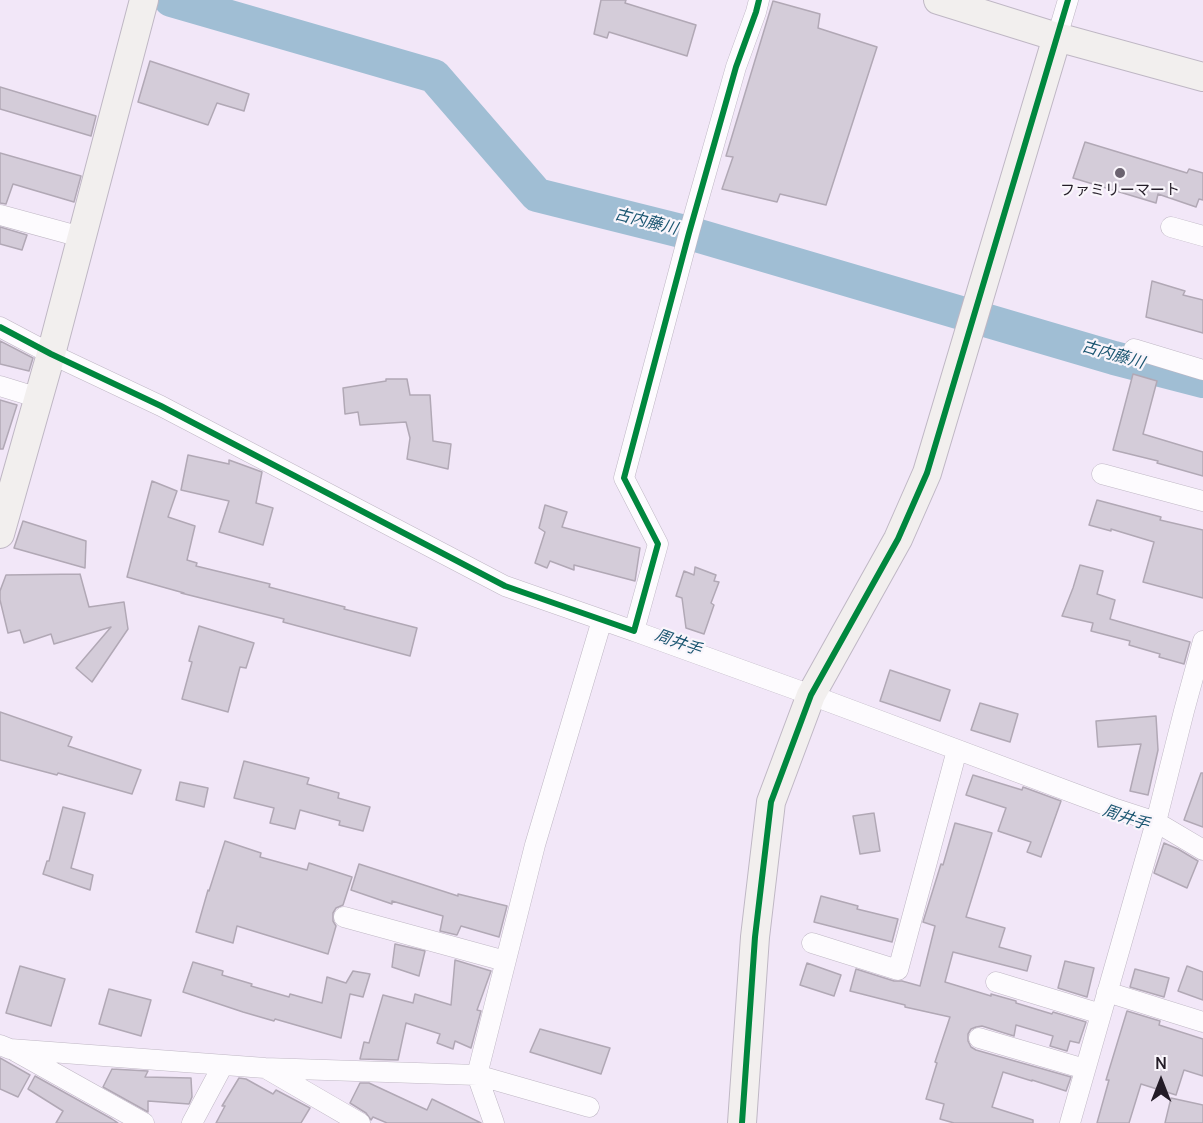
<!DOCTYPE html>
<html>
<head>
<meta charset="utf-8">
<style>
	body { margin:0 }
	#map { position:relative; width:1203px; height:1123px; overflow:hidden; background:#f2e7f8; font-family:Manrope,sans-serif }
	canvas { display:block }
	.north { position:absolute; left:1131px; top:1051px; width:60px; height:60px; -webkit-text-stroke:4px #f9f5fb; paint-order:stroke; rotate:0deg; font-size:16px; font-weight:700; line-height:24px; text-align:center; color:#231c27 }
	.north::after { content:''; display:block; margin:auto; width:21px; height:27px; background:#231c27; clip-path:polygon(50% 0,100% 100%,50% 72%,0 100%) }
</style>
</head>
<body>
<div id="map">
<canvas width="1203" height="1123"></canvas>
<div class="north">N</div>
</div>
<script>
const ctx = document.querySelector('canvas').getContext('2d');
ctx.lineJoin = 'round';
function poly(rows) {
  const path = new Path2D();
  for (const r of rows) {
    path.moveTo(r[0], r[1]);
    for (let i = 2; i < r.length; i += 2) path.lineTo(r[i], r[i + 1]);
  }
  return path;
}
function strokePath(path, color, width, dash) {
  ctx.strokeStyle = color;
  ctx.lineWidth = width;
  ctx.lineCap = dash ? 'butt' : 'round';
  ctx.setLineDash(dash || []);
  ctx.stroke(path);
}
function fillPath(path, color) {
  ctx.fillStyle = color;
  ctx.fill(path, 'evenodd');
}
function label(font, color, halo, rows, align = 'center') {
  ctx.font = font + ' Manrope,"Noto Sans JP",sans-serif';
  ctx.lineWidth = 4.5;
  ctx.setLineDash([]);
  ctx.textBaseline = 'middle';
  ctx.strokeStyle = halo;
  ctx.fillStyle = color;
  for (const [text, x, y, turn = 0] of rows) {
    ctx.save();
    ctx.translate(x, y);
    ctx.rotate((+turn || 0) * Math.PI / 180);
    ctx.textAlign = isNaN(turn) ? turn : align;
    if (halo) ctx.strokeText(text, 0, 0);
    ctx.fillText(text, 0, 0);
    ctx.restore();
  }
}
const river = poly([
	[171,0,434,76,537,195,689,233,1114,358,1203,381]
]);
const building = poly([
	[601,0,626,0,625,3,696,25,687,56,609,32,607,38,594,34,601,0],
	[773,1,820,14,818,28,877,47,826,205,780,194,777,202,722,189,733,157,726,156,773,1],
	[150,61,249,94,244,111,217,103,208,125,138,102,150,61],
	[0,87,96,116,91,136,0,109,0,87],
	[1085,142,1187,173,1189,169,1203,173,1203,200,1199,199,1196,207,1158,194,1156,203,1073,178,1085,142],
	[0,153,81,176,74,202,13,184,6,204,0,203,0,153],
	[0,227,27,235,22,250,0,244,0,227],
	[1152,281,1185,291,1183,295,1203,300,1203,333,1146,317,1152,281],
	[0,341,33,358,29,371,0,364,0,341],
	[1133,374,1157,381,1143,434,1203,452,1203,476,1157,463,1158,461,1113,450,1133,374],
	[386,379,407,379,410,395,430,395,433,441,451,444,448,469,407,459,410,438,406,422,360,425,358,412,345,414,343,388,386,381,386,379],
	[0,400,17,405,3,449,0,449,0,400],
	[188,455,229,464,229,460,262,472,256,503,273,508,263,545,219,532,229,501,181,490,188,455],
	[152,481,177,491,168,517,195,526,187,560,197,563,196,566,270,584,269,587,345,607,344,609,417,628,410,656,283,622,284,619,181,593,184,593,127,577,152,481],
	[1097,500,1161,517,1160,520,1203,530,1203,598,1143,582,1154,542,1111,529,1111,531,1089,525,1097,500],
	[545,505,567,512,562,527,640,548,635,581,574,565,574,570,550,561,547,568,535,563,545,532,539,528,545,505],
	[23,521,86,541,85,568,14,548,23,521],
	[1080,565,1103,571,1097,594,1115,600,1110,619,1190,642,1184,664,1159,657,1160,654,1129,645,1130,641,1091,631,1093,623,1062,616,1073,588,1080,565],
	[695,567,716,575,714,581,719,582,711,603,714,605,704,634,686,628,682,598,676,596,684,571,694,575,695,567],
	[80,574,89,607,124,602,128,629,92,682,76,668,111,627,54,644,51,634,24,643,20,630,8,633,0,600,0,591,6,575,80,574],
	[199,626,254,643,246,668,240,667,228,712,182,699,192,662,189,661,199,626],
	[890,670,950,690,940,721,880,701,890,670],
	[980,703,1018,714,1010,742,971,730,980,703],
	[0,712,72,737,68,746,141,770,132,794,58,773,57,775,0,760,0,712],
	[1156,716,1158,750,1148,795,1130,791,1141,744,1098,747,1096,721,1156,716],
	[244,761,309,778,307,784,339,793,338,798,370,807,363,831,339,825,340,821,300,810,295,829,270,823,274,808,234,798,244,761],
	[1201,773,1203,773,1203,827,1184,820,1201,773],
	[973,775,1022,790,1023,787,1061,801,1041,857,1027,852,1031,842,998,831,1006,808,966,795,973,775],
	[180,782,208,788,204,807,176,800,180,782],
	[63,807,85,813,71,868,93,875,90,890,43,874,47,861,49,861,63,807],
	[874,813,880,851,860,854,853,816,874,813],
	[955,823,992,833,966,917,1005,928,999,947,1031,956,1027,971,953,952,945,982,991,996,991,994,1016,1001,1016,1003,1052,1014,1053,1012,1086,1022,1079,1043,1070,1041,1067,1051,1050,1046,1053,1036,1016,1025,1014,1036,982,1026,976,1027,971,1029,968,1034,968,1041,971,1047,976,1050,1071,1077,1066,1091,1032,1080,1032,1081,1003,1072,992,1107,1033,1120,1033,1123,954,1123,940,1119,944,1104,926,1099,937,1063,935,1062,950,1017,905,1007,905,1005,850,991,856,969,894,981,902,981,920,986,935,926,923,922,941,864,943,865,955,823],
	[225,841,261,853,260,857,307,870,309,863,352,877,343,905,336,908,333,913,333,921,336,926,328,954,237,926,233,943,196,932,208,890,209,891,225,841],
	[1164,843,1178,849,1198,861,1187,888,1154,873,1164,843],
	[359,864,458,896,458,894,507,906,499,937,461,926,457,935,440,931,443,916,392,901,392,904,351,890,359,864],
	[821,896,858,906,857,909,898,919,892,942,814,922,821,896],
	[395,944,425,951,419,976,392,967,395,944],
	[455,960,491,971,477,1010,481,1011,471,1048,455,1041,453,1049,437,1043,440,1034,406,1023,398,1060,360,1059,364,1042,369,1043,383,995,413,1003,415,994,451,1005,455,960],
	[1065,961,1094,968,1087,997,1058,988,1065,961],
	[193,962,223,971,222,975,252,984,251,986,289,997,290,994,322,1003,327,977,346,983,353,971,370,974,363,997,350,994,341,1038,275,1019,274,1021,243,1012,183,992,193,962],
	[807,963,841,975,834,996,800,985,807,963],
	[20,966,65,979,51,1026,6,1013,20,966],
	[1187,966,1203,972,1203,1000,1178,991,1187,966],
	[1135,969,1169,978,1164,997,1130,987,1135,969],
	[109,989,151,1000,141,1036,99,1024,109,989],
	[1127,1011,1160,1021,1159,1025,1203,1039,1203,1076,1184,1070,1176,1095,1141,1084,1129,1123,1097,1123,1109,1080,1106,1080,1127,1011],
	[540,1029,610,1048,601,1074,530,1052,540,1029],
	[0,1058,30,1075,18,1097,0,1089,0,1058],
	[112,1069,148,1071,145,1077,191,1078,192,1097,189,1104,148,1101,148,1112,103,1087,112,1069],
	[35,1076,112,1119,118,1123,56,1123,63,1111,28,1089,35,1076],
	[239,1078,246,1079,273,1094,276,1090,310,1108,301,1123,216,1123,225,1106,222,1106,239,1078],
	[360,1083,369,1083,427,1110,432,1099,481,1123,387,1123,373,1117,371,1120,366,1113,350,1103,360,1083],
	[1171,1098,1203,1105,1203,1123,1165,1123,1171,1098]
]);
const street = poly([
	[1057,37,1068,0],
	[0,215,81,237],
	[1171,227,1203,236],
	[0,327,51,354,161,406,505,586,634,631,658,544,624,478,689,233,736,67,756,12,759,0],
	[1134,349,1203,370],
	[0,386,39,398],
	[1102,474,1203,501],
	[634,631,811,695,1116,809,1156,822,1203,850],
	[344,917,505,961],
	[812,943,898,970,957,750],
	[996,982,1101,1014],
	[1107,992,1203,1022],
	[979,1038,1085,1069],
	[0,1045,10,1049,265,1068,477,1075,589,1107],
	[15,1051,144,1123],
	[267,1069,360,1123],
	[192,1123,223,1065],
	[494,1123,477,1075,535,845,602,620],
	[1070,1123,1156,822,1184,711,1203,641]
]);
const secondary = poly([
	[938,0,1057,37,1203,77],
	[0,534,51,354,144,0],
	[742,1123,755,937,771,802,811,695,898,539,927,473,1057,37]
]);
const cycleway = poly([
	[0,327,51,354,161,406,505,586,634,631,658,544,624,478,689,233,736,67,756,12,759,0],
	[742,1123,755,937,771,802,811,695,898,539,927,473,1068,0]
]);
const markers = [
	[1120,173,6,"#6b6370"]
];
const poiNames = [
	["ファミリーマート",1120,191]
];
const waterNames = [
	["古内藤川",646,222,14],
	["古内藤川",1113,355,16],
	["周井手",678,643,20],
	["周井手",1126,818,19]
];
strokePath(river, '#a0bed4', 34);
fillPath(building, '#d4ccd9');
strokePath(building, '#b1a8b5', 1.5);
strokePath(street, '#bfb7c4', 21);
strokePath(secondary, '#bfb7c4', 30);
strokePath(street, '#fdfbfe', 20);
strokePath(secondary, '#f2efee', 28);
strokePath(cycleway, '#00873e', 6);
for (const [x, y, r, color] of markers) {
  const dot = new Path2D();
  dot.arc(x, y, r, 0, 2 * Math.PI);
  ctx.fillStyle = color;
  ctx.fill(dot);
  strokePath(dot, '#f9f5fb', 2);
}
label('15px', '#231c27', '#f9f5fb', poiNames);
label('italic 16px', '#1b5671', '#f9f5fb', waterNames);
</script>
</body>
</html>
